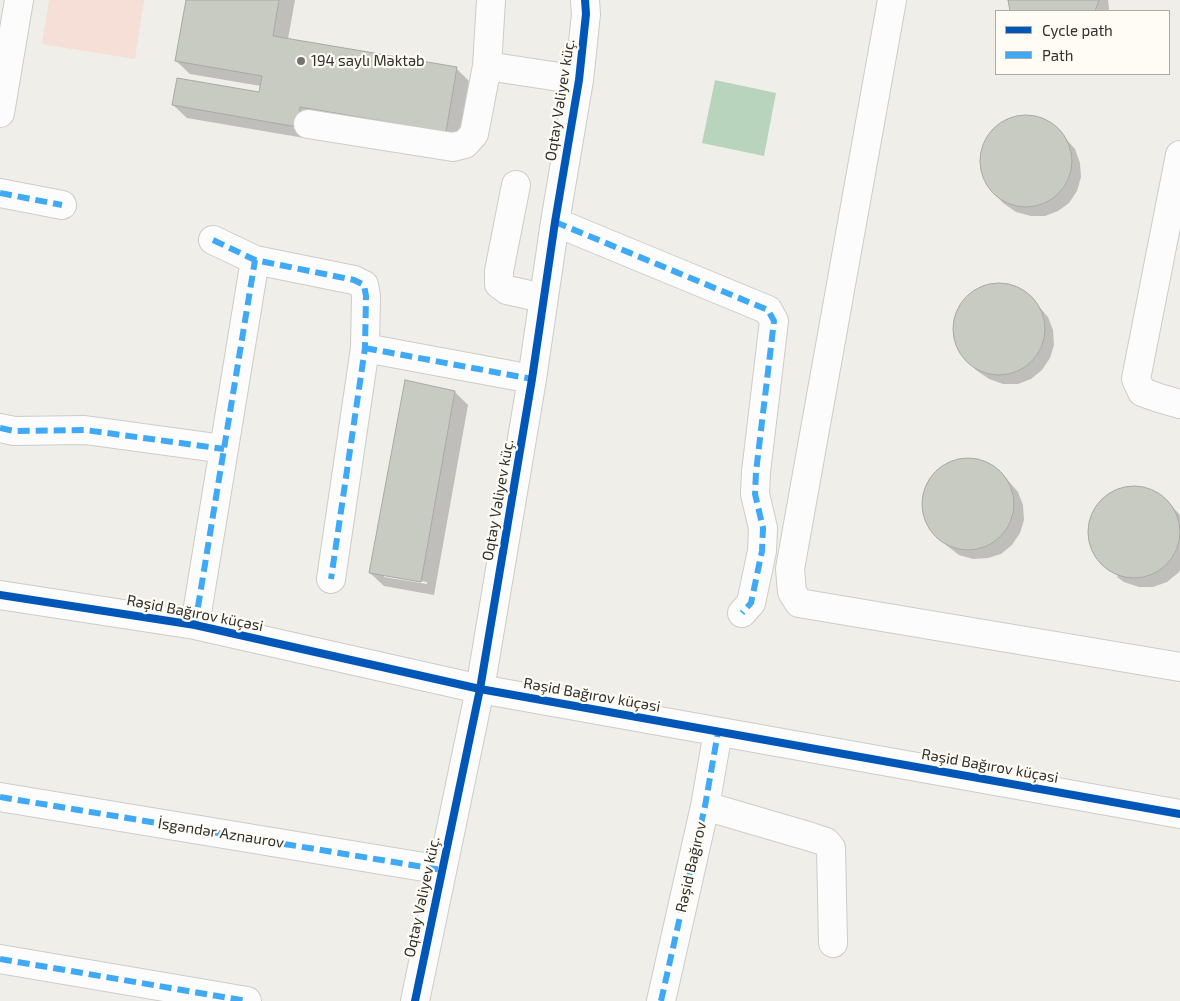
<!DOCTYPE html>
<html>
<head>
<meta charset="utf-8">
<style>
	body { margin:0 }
	#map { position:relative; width:1180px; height:1001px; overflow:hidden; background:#efeee9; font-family:"Exo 2",sans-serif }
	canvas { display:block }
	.legend { position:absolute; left:995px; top:10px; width:175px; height:65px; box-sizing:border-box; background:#fefcf4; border:1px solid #acaaa4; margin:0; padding:6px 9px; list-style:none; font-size:15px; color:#31302d }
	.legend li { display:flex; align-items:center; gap:10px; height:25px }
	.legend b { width:25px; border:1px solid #acaaa4 }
</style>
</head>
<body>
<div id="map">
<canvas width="1180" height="1001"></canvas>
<ul class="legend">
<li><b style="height:6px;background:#0057b8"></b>Cycle path</li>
<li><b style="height:6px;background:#3fa9f5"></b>Path</li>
</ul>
</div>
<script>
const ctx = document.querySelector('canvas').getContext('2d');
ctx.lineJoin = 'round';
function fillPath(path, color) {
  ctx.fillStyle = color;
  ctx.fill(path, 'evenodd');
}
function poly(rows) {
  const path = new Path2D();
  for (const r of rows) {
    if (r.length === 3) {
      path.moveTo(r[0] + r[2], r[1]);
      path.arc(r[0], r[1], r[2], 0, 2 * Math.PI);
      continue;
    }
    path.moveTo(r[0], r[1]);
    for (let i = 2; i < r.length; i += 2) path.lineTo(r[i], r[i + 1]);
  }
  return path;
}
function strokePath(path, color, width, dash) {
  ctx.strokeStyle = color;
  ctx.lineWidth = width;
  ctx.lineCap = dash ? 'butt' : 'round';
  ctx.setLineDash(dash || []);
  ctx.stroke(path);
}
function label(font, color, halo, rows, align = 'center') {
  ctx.font = font + ' "Exo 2",sans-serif';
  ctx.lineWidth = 4.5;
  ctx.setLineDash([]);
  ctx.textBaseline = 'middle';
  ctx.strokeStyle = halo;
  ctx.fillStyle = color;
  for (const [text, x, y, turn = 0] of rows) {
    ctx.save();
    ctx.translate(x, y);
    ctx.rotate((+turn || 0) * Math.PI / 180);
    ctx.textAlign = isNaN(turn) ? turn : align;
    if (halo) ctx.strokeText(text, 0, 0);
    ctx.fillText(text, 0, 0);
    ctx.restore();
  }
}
const green = poly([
	[49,0,144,0,135,59,42,44]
]);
const water = poly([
	[715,80,776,93,764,156,702,143]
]);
const shadow = poly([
	[187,0,295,0,288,39,456,68,469,81,459,144,313,120,310,139,187,118,173,105,260,94,261,86,190,74,176,61],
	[1009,0,1108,0,1109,9,1108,11,1012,11],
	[1030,117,1044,120,1056,128,1075,149,1080,163,1081,177,1077,191,1069,203,1058,211,1045,216,1031,216,1016,212,1003,203,993,192,984,179,981,164,982,149,989,135,1000,124,1014,118],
	[1003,284,1016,288,1029,295,1048,317,1053,330,1054,345,1050,358,1042,370,1031,379,1018,384,1003,384,989,379,976,370,966,359,957,346,954,331,955,316,962,302,973,292,987,285],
	[455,392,468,405,434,595,384,586,370,573],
	[384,575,427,582,427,584,384,577],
	[972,459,986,463,999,470,1018,492,1023,505,1024,520,1020,533,1012,545,1001,554,988,558,973,559,959,555,946,545,936,534,927,521,923,506,925,491,932,477,943,467,957,460],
	[1138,487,1152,491,1164,498,1180,515,1180,570,1178,573,1167,582,1153,587,1139,587,1124,582,1117,577,1118,576,1106,566,1106,568,1101,562,1092,549,1089,534,1091,519,1097,505,1109,495,1123,488]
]);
const building = poly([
	[186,0,279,0,273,36,457,67,446,132,300,107,297,127,172,105,177,78,259,92,262,76,175,61,186,0],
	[1008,0,1099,0,1095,11,1010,11,1008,0],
	[1026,161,46],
	[999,329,46],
	[405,380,455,391,421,582,369,573,405,380],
	[968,504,46],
	[1134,532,46]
]);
const minor = poly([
	[892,0,790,569,792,592,799,603,1180,667],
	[487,66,579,80],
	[0,113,19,0],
	[308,124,453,147,465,144,474,134,487,66,491,1],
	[1180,155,1136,379,1142,392,1159,398,1180,404],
	[516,185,499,271,499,284,507,290,543,298],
	[0,193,62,205],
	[555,222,768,310,774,321,756,472,755,494,763,528,762,551,751,603,742,613],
	[213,240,255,260,354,280,364,285,366,296,365,348,331,579],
	[365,348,532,379],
	[0,428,14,431,85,430,224,449],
	[0,595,195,625,480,689,1180,814],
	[195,625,255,260],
	[0,797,442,870],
	[705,806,811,837,826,842,831,848,833,943],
	[0,959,247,1001],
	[415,1001,480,689,532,379,555,222,579,80,586,14,585,0],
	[661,1001,705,806,718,732]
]);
const quiet = poly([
	[0,193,62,205],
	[555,222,768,310,774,321,756,472,755,494,763,528,762,551,751,603,742,613],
	[213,240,255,260,354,280,364,285,366,296,365,348,331,579],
	[365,348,532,379],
	[0,428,14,431,85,430,224,449],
	[195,625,255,260],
	[0,797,442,870],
	[0,959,247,1001],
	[661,1001,705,806,718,732]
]);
const cycleway = poly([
	[0,595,195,625,480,689,1180,814],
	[415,1001,480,689,532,379,555,222,579,80,586,14,585,0]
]);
const markers = [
	[301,61,5,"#74726f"]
];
const poiNames = [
	["194 saylı Məktəb",311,61]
];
const streetNames = [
	["Oqtay Vəliyev küç.",560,100,-81],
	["Oqtay Vəliyev küç.",498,500,-80],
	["Rəşid Bağırov küçəsi",195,613,11],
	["Rəşid Bağırov küçəsi",592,695,10],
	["Rəşid Bağırov küçəsi",990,766,10],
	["İsgəndər Aznaurov",221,833,9],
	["Rəşid Bağırov",691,867,-77],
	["Oqtay Vəliyev küç.",422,897,-78]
];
fillPath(green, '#f5dfd6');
fillPath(water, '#b9d4bd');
fillPath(shadow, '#0003');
fillPath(building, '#c8cbc1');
strokePath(building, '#a8a8a4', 1);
strokePath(minor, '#cdccc8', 30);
strokePath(minor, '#fdfcfc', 28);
strokePath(quiet, '#3fa9f5', 6, [12, 6]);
strokePath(cycleway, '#0057b8', 8);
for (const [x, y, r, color] of markers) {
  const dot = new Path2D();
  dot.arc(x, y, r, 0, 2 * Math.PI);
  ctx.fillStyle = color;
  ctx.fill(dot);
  strokePath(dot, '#fefcf4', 2);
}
label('15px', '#31302d', '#fefcf4', poiNames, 'left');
label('15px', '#31302d', '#fefcf4', streetNames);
</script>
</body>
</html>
